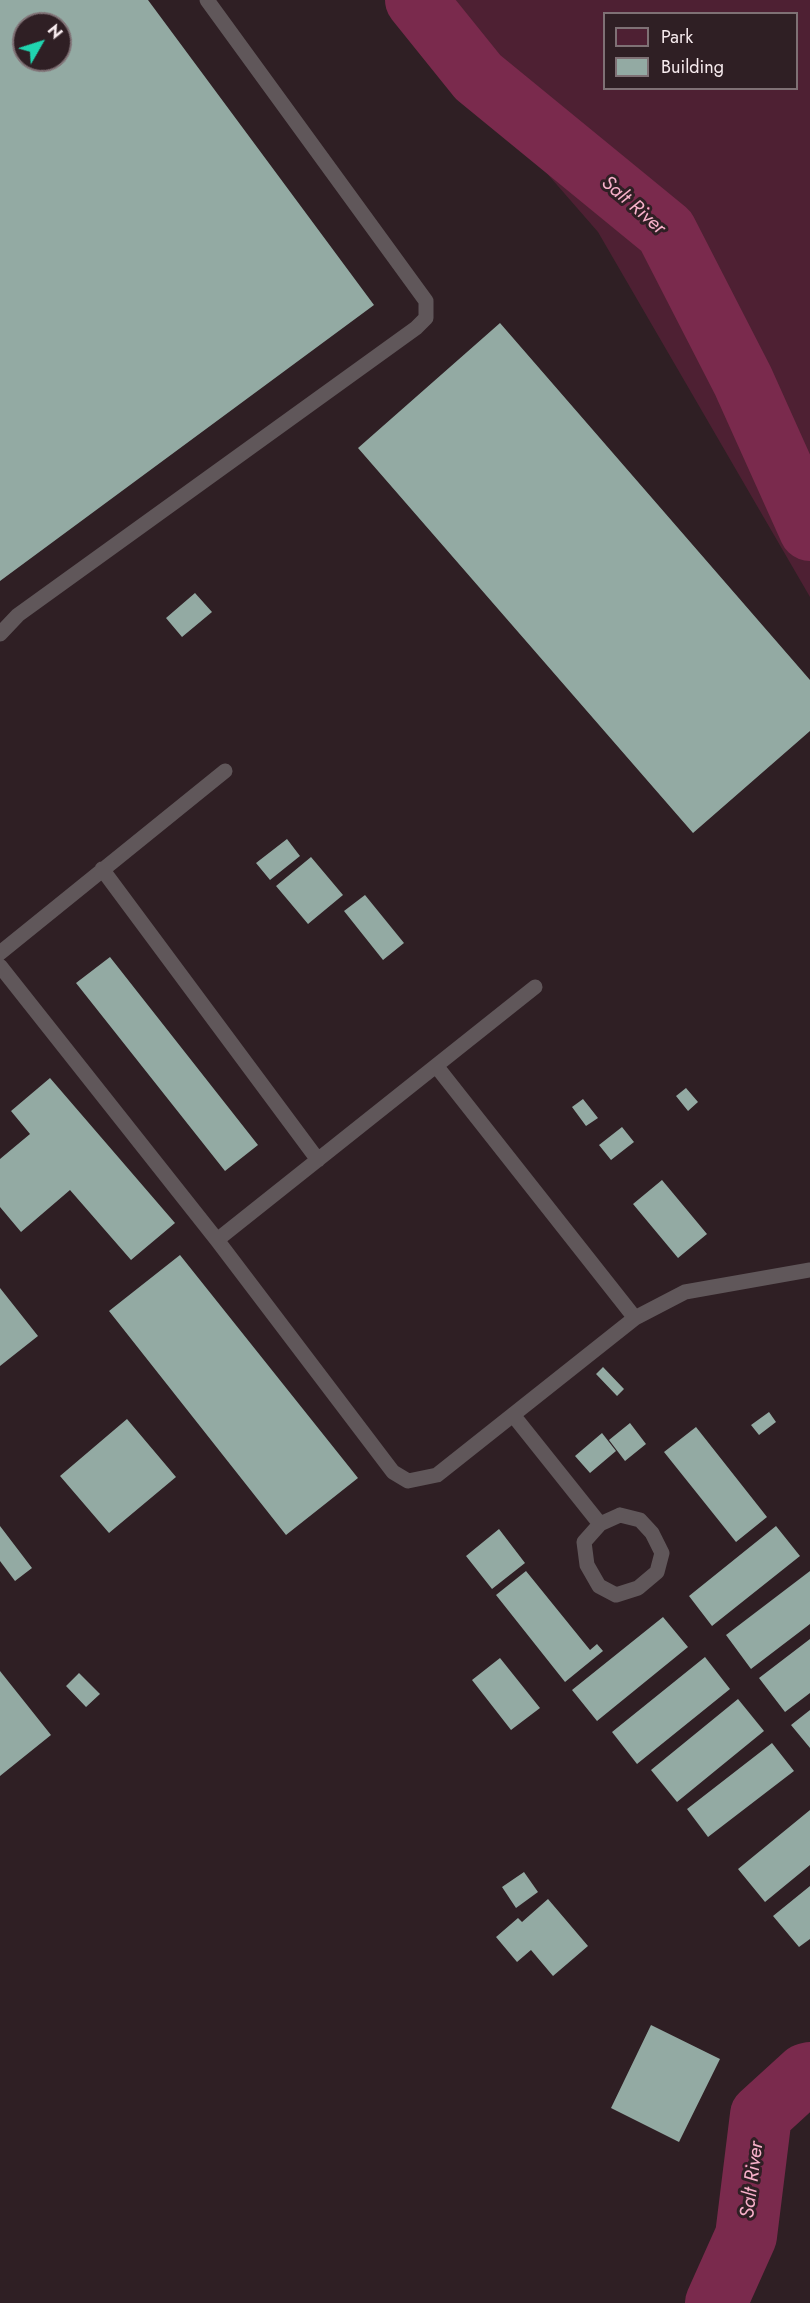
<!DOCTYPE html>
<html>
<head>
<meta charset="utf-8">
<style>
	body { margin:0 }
	#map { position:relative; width:810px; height:2303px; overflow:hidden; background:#2f1f24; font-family:Jost,sans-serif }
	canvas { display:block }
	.legend { position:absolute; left:603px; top:12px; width:195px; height:78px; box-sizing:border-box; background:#2f1f24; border:2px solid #7f7175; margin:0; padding:8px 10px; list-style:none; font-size:18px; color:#f7ebee }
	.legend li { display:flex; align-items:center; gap:12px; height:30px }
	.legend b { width:30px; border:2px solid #7f7175 }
	.north { position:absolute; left:12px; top:12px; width:60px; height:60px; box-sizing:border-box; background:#2f1f24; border:2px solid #7f7175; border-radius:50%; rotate:51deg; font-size:16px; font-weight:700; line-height:24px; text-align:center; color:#f7ebee }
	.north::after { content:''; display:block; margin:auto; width:21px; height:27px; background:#20d5b0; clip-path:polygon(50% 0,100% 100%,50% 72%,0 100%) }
</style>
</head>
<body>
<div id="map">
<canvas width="810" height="2303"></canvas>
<ul class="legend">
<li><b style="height:16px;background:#4e2033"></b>Park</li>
<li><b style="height:16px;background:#93aaa3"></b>Building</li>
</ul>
<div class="north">N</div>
</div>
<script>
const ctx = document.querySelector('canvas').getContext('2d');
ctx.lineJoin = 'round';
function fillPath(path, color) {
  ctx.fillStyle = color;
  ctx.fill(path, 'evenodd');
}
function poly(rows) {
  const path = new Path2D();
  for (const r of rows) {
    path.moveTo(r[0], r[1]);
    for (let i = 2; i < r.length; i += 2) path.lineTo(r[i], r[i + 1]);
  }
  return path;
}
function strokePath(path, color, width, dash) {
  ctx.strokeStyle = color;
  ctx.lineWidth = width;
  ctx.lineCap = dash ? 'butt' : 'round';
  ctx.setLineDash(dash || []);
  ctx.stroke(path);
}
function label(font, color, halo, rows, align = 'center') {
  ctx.font = font + ' Jost,sans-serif';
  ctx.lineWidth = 6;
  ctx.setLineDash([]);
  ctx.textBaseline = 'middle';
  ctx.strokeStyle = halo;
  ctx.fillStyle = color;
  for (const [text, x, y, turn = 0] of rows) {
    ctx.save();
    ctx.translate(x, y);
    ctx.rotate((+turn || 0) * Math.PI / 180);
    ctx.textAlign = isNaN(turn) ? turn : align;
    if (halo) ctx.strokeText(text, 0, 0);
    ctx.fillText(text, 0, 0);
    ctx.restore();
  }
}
const green = poly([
	[396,0,810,0,810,597,598,232],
	[604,14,796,14,796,88,604,88]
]);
const river = poly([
	[416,0,478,77,666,231,743,381,810,530],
	[716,2303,746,2236,761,2115,806,2074,810,2073]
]);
const building = poly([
	[0,0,148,0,374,305,0,581],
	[24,24,60,24,60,60,24,60],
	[500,323,810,680,810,731,693,833,358,448],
	[195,593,212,612,182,637,166,618],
	[287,839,300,856,270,880,256,863],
	[311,857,343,895,308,924,276,886],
	[365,895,404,943,383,960,344,911],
	[110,957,258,1145,225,1171,76,983],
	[50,1078,175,1223,131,1260,70,1190,21,1232,0,1207,0,1159,30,1134,11,1111],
	[686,1088,698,1102,688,1111,676,1096],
	[583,1099,598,1118,586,1126,572,1107],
	[622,1127,634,1142,611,1160,599,1145],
	[662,1180,707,1234,678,1258,633,1204],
	[180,1255,358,1478,286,1535,109,1311],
	[0,1288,38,1336,0,1366],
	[603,1367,624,1389,617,1396,596,1374],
	[769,1412,776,1422,759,1435,751,1425],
	[127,1419,176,1477,109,1533,60,1476],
	[630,1423,646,1444,625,1461,609,1440],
	[696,1427,767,1517,736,1542,664,1452],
	[602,1433,616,1451,590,1473,575,1456],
	[0,1526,32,1568,15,1581,0,1561],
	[776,1526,800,1556,712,1626,689,1596],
	[499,1529,525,1563,492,1589,466,1556],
	[526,1571,590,1650,597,1644,603,1651,565,1682,496,1595],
	[810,1571,810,1624,751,1669,726,1635],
	[663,1617,688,1647,597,1721,572,1690],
	[810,1639,810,1693,785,1712,759,1678],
	[705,1657,730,1689,637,1764,612,1732],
	[500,1658,540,1708,511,1730,472,1680],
	[0,1671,51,1735,0,1776],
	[79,1673,100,1694,86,1707,66,1686],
	[738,1699,764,1731,677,1802,651,1770],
	[810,1710,810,1748,791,1725],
	[772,1743,794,1771,708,1837,687,1809],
	[810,1810,810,1865,765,1902,738,1869],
	[524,1872,538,1892,516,1908,502,1887],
	[810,1886,810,1939,799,1947,773,1916],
	[548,1899,588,1946,553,1976,531,1950,517,1962,496,1937,518,1918,522,1922],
	[651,2025,720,2059,679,2142,611,2108]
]);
const lane = poly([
	[0,634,18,615,416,328,426,318,426,301,207,0],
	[102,869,318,1160],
	[0,953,225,771],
	[0,966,217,1240,393,1472,408,1481,437,1475,635,1318,685,1292,810,1270],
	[437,1067,635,1318],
	[217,1240,535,987],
	[513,1415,600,1524],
	[620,1515,640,1520,652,1533,662,1553,657,1572,638,1588,616,1595,599,1586,587,1565,584,1542,600,1524,620,1515]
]);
const waterNames = [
	["Salt River",633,206,41],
	["Salt River",753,2180,-83]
];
fillPath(green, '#4e2033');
strokePath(river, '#7a2a4d', 62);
fillPath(building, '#93aaa3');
strokePath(lane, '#60575a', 15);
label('italic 20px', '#f8b1ca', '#2f1f24', waterNames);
</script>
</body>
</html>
